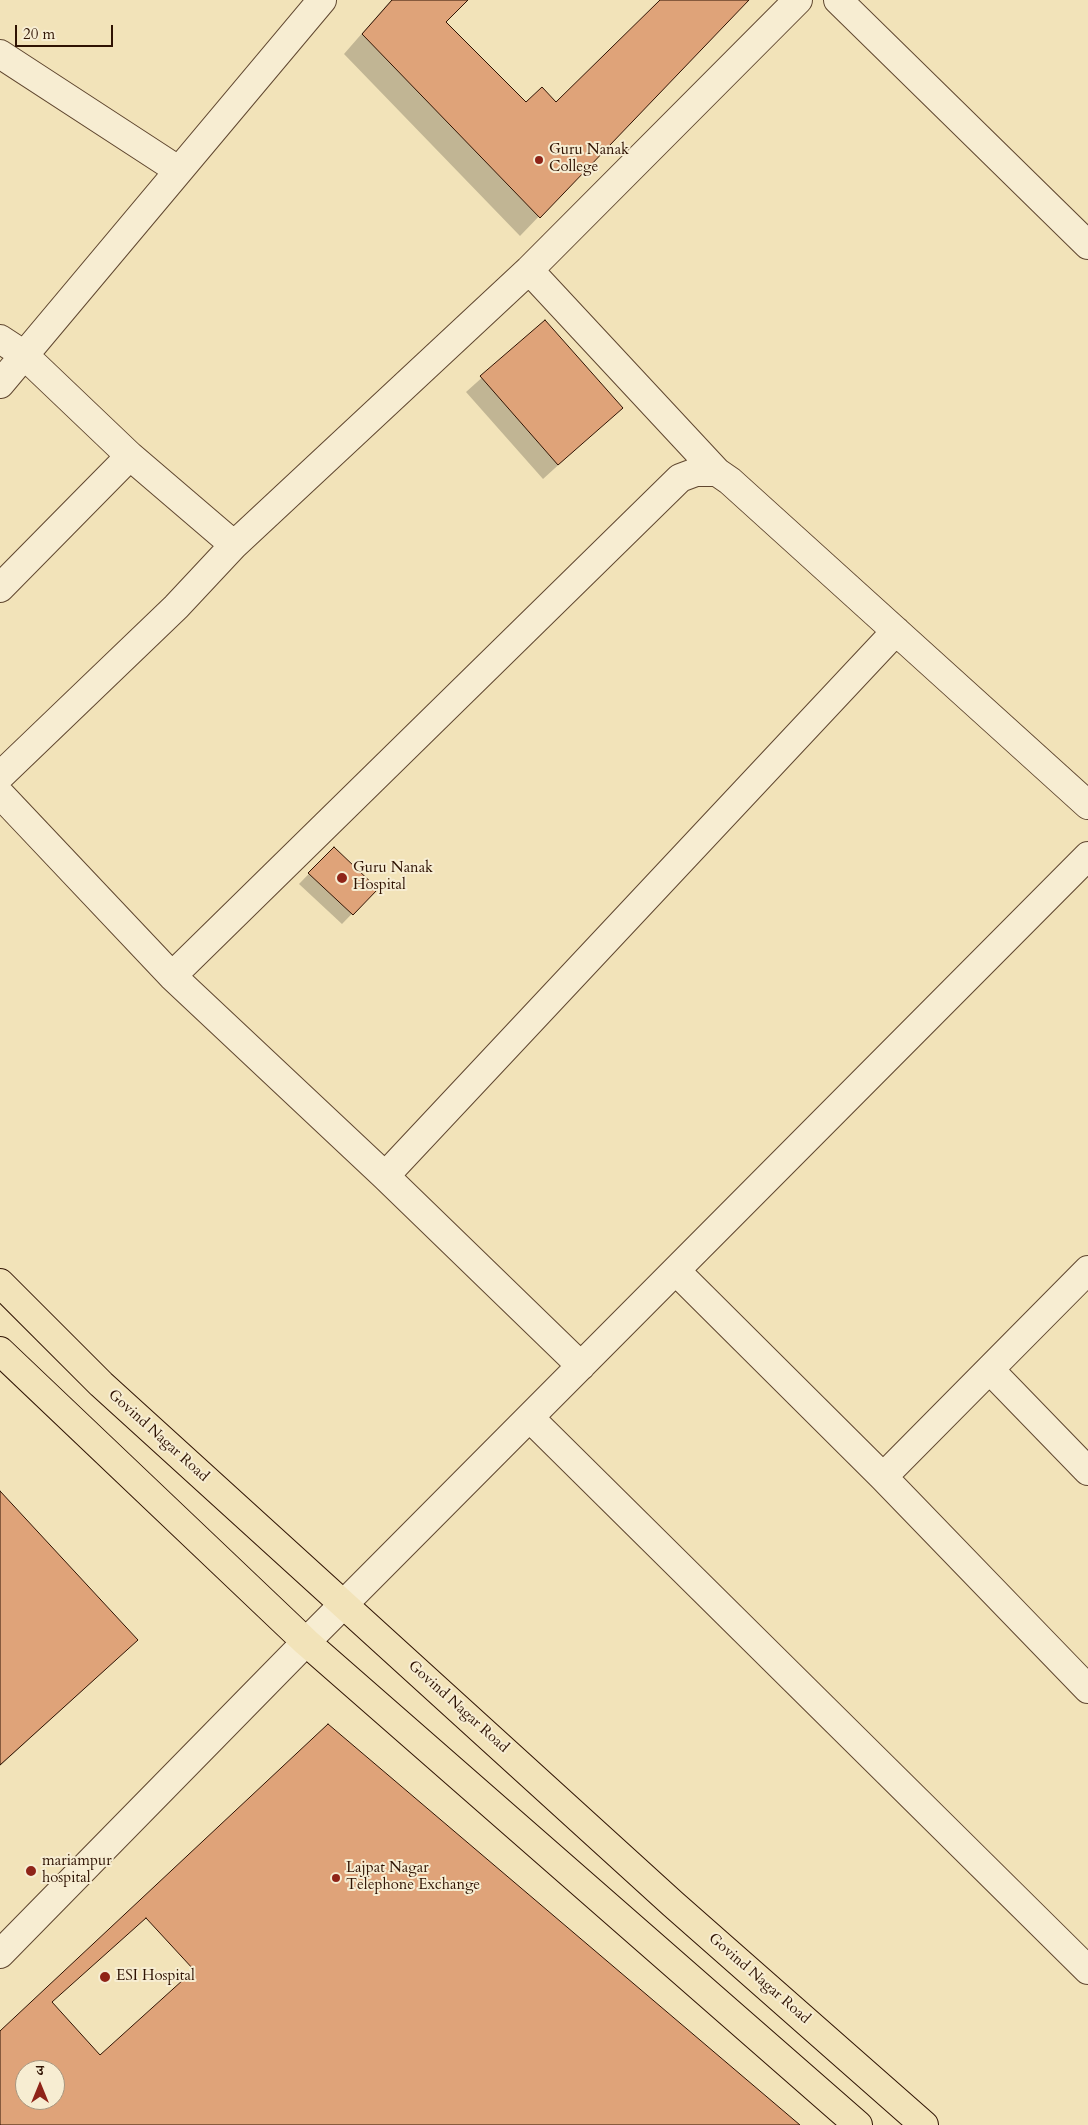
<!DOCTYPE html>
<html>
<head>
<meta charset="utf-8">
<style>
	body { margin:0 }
	#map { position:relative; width:1088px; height:2125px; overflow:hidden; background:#f2e3b9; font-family:Cardo,"Noto Serif Devanagari",serif }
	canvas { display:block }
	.north { position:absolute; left:15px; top:2060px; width:50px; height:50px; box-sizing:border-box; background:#f7edd2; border:1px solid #a7967f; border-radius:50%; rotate:0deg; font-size:14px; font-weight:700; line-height:20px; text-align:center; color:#2f1303 }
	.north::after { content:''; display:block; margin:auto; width:18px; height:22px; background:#8f2418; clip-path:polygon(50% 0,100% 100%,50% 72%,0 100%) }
	.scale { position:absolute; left:15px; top:25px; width:98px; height:22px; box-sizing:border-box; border:2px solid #2f1303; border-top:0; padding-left:6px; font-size:15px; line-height:18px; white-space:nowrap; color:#2f1303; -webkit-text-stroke:4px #f7edd2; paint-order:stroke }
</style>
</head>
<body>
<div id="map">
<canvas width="1088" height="2125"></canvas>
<div class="north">उ</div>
<div class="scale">20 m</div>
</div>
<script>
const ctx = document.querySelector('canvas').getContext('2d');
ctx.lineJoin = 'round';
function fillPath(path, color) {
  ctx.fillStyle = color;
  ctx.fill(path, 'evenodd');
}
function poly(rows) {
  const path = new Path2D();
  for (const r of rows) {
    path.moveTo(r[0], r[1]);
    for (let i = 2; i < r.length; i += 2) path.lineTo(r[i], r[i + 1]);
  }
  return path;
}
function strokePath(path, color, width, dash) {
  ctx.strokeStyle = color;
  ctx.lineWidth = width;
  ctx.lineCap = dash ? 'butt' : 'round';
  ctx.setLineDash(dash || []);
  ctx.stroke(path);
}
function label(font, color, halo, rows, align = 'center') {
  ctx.font = font + ' Cardo,serif';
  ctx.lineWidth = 4;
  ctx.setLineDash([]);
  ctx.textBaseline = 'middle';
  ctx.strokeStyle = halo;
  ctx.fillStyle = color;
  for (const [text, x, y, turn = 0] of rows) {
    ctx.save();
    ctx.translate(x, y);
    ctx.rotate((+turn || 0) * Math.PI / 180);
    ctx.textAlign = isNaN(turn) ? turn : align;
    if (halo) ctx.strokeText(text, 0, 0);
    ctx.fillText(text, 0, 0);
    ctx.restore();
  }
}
const shadow = poly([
	[391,0,467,0,445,22,526,104,556,103,662,0,747,0,520,236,344,54],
	[545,321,621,408,543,479,466,392],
	[334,848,376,889,342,924,299,884],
	[0,1493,117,1659,0,1766]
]);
const building = poly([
	[392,0,468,0,446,22,526,102,542,87,556,102,660,0,749,0,540,218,362,34,392,0],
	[545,320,623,408,558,465,480,376,545,320],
	[334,847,378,889,353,915,308,873,334,847],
	[0,1491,138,1640,0,1765,0,1491],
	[328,1724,800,2125,0,2125,0,2031,328,1724],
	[25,2070,55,2070,55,2100,25,2100,25,2070],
	[146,1918,194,1970,100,2055,52,2002,146,1918]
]);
const minor = poly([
	[838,0,1088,245],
	[0,54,178,170],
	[529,270,717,472],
	[0,339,23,354,130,456,234,545],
	[0,384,322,0],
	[0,588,130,456],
	[0,776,176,607,234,545,529,270,798,0],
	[0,794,172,976,385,1176,581,1366],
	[172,976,680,478,696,472,717,472,730,481,1088,805],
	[385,1176,896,631],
	[676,1271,883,1477,1088,1689],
	[990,1370,1088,1471],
	[530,1418,1088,1970],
	[883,1477,1088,1270],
	[0,1954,306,1642,1088,856]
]);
const major = poly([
	[0,1283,101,1384,673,1904,924,2125],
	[0,1351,306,1642,858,2125]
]);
const markers = [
	[539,160,5,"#8f2418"],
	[342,878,6,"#8f2418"],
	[31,1871,6,"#8f2418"],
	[336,1878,5,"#8f2418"],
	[105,1977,6,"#8f2418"]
];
const poiNames = [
	["Guru Nanak",549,151],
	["College",549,168],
	["Guru Nanak",353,869],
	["Hospital",353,886],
	["mariampur",42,1862],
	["hospital",42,1879],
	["Lajpat Nagar",346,1869],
	["Telephone Exchange",346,1886],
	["ESI Hospital",116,1977]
];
const streetNames = [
	["Govind Nagar Road",158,1436,42],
	["Govind Nagar Road",458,1707,42],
	["Govind Nagar Road",759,1979,41]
];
fillPath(shadow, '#0003');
fillPath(building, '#dfa379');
strokePath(building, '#2f1303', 1);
strokePath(minor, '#604730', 30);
strokePath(major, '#2f1303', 30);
strokePath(minor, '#f7edd2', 28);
strokePath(major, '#f2e3b9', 28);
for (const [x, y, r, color] of markers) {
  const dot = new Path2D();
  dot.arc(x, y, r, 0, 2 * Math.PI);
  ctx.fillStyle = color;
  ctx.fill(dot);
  strokePath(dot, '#f7edd2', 2);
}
label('15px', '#2f1303', '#f7edd2', poiNames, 'left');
label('15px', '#2f1303', '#f7edd2', streetNames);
</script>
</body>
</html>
